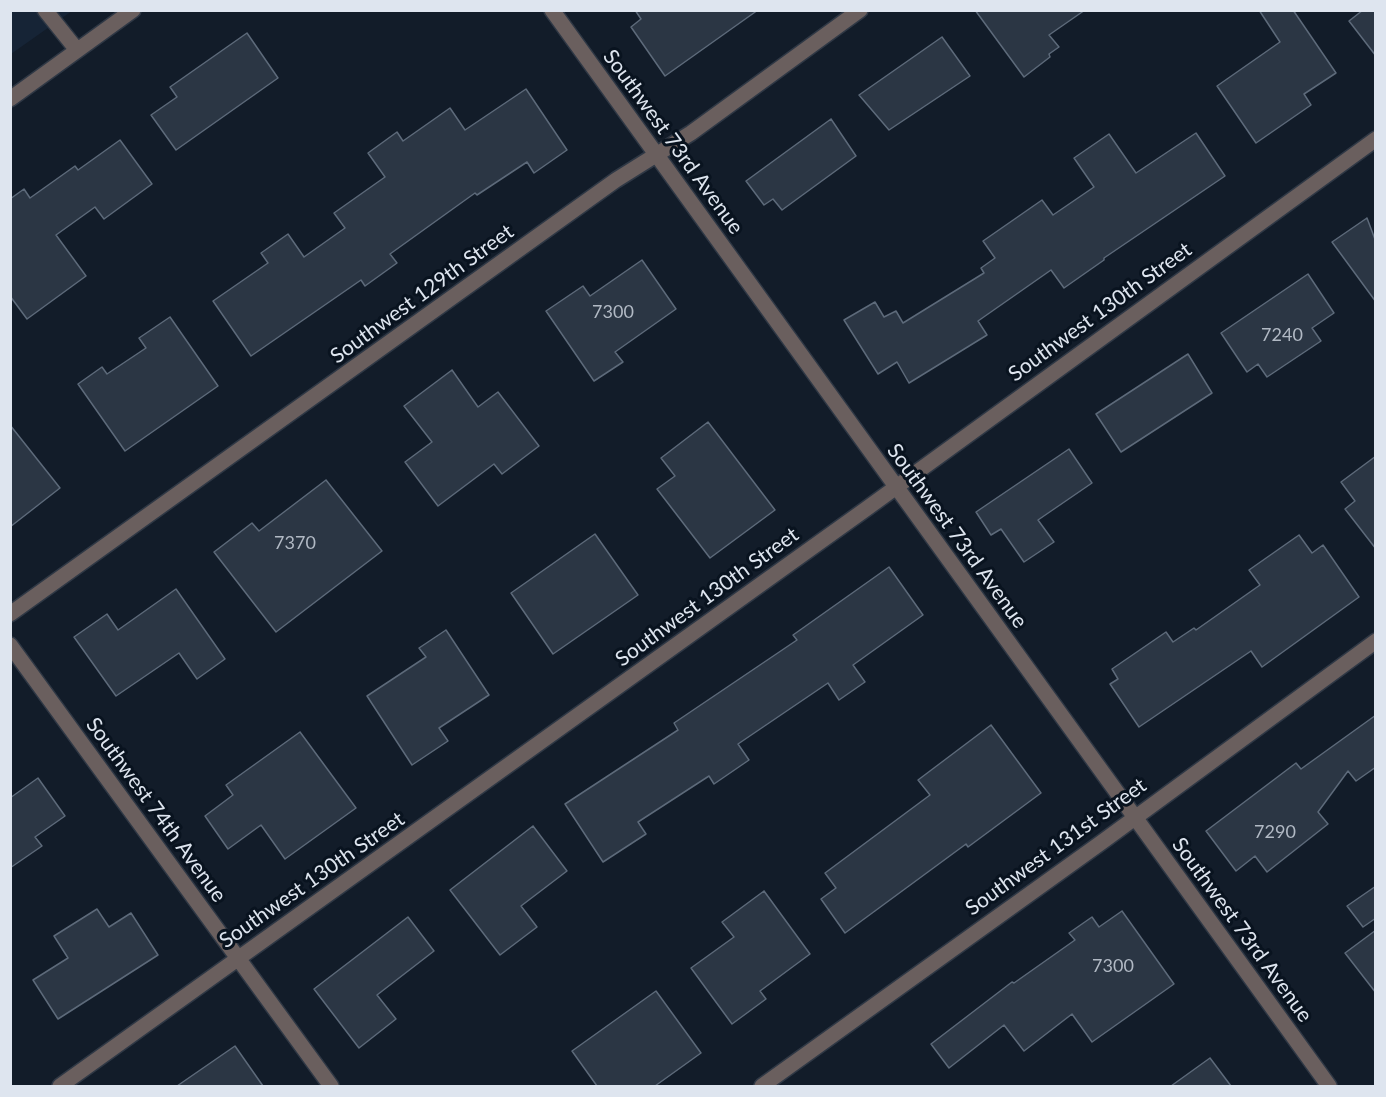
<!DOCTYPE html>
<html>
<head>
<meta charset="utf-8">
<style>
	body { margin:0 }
	#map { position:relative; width:1386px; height:1097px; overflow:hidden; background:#121c29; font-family:Lato,sans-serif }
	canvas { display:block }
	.frame { position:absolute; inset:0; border:12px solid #dee5ef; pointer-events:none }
</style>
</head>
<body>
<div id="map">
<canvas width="1386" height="1097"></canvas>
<div class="frame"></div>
</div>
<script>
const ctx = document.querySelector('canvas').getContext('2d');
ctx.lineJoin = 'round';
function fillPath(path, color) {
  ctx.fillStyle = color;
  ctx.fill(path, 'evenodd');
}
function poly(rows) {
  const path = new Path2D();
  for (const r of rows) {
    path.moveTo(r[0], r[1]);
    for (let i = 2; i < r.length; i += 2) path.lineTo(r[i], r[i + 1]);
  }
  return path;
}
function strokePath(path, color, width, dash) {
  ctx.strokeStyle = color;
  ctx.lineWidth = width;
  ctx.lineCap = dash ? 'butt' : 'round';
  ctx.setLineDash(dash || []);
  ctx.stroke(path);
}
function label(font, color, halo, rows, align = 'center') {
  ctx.font = font + ' Lato,sans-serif';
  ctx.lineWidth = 6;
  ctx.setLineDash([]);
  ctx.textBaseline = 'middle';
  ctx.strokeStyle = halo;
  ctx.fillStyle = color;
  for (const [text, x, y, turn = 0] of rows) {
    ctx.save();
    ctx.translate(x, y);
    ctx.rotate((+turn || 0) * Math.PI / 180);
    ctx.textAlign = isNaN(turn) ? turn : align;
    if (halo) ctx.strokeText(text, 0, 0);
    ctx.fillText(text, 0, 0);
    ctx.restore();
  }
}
const built = poly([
	[11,11,72,11,11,54]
]);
const building = poly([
	[635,10,758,10,665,76,631,27,641,19,635,10],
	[975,10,1085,10,1049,35,1059,47,1049,54,1050,57,1024,77,975,10],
	[1259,10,1293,10,1336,73,1304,94,1311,105,1256,143,1217,86,1280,42,1259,10],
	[1363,10,1376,10,1376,56,1349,21,1363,10],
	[247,33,278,78,176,150,151,115,177,97,170,87,247,33],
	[942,37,970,76,889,130,859,95,942,37],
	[526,89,567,150,534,173,527,162,477,195,475,193,390,254,397,263,365,286,361,280,251,356,213,301,268,263,261,253,288,234,304,257,345,228,334,213,385,177,368,153,397,132,403,141,450,108,465,130,526,89],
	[831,119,856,156,782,210,773,199,764,205,746,181,831,119],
	[1196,133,1225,176,1104,258,1104,260,1064,288,1051,270,978,321,987,335,909,383,897,362,878,374,844,320,875,302,884,317,896,311,903,323,984,273,981,268,995,258,983,241,1042,200,1053,215,1094,187,1074,158,1109,134,1136,173,1196,133],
	[120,140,152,184,104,219,95,207,56,235,86,276,27,319,10,296,10,199,24,189,30,198,75,166,78,170,120,140],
	[1367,218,1376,242,1376,302,1332,242,1367,218],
	[642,260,676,309,615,352,623,362,594,381,546,311,583,286,590,296,642,260],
	[1308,274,1334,313,1312,328,1321,341,1267,377,1258,364,1247,372,1221,333,1308,274],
	[170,317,218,386,125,451,78,384,102,367,107,374,146,348,139,338,170,317],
	[1188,354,1212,393,1121,452,1096,414,1188,354],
	[452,370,478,407,498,392,539,446,502,474,494,464,438,506,405,462,432,442,404,406,452,370],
	[708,422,775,510,710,558,657,489,675,476,661,458,708,422],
	[10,425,60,488,10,527,10,425],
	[1069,449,1092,483,1038,520,1054,542,1024,562,1001,529,991,535,976,512,1069,449],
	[1376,456,1376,549,1345,509,1355,501,1341,482,1376,456],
	[326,480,382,551,276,632,214,552,252,523,259,531,326,480],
	[595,534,638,595,553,654,511,593,595,534],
	[1299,535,1312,553,1323,545,1359,597,1262,667,1251,651,1139,727,1110,684,1118,679,1112,669,1166,632,1173,642,1194,628,1196,630,1260,585,1249,570,1299,535],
	[889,567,923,615,853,665,865,682,839,700,828,683,738,744,749,760,714,784,709,776,638,822,646,834,603,862,565,804,678,730,674,723,797,640,793,635,889,567],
	[176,589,225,659,197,679,179,653,116,696,74,637,107,614,118,630,176,589],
	[446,630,489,695,439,728,448,741,412,765,367,696,426,657,419,648,446,630],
	[1376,715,1376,767,1356,781,1348,771,1318,812,1328,824,1267,872,1255,856,1236,871,1206,831,1296,763,1301,769,1376,715],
	[991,725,1041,793,968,847,966,844,845,933,821,899,836,888,825,873,930,795,918,780,991,725],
	[300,732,356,808,285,859,261,825,228,849,205,816,233,795,226,785,300,732],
	[38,778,65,816,35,837,42,846,10,868,10,798,38,778],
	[533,826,567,871,521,906,537,927,500,955,450,890,533,826],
	[1376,886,1376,918,1363,927,1347,906,1376,886],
	[764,891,810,954,760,991,766,999,732,1024,691,968,734,937,722,922,764,891],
	[97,909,109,927,131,913,158,955,58,1019,33,980,68,958,54,936,97,909],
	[1122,911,1174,984,1092,1042,1072,1014,1024,1051,1004,1025,949,1068,931,1044,1012,982,1014,983,1075,940,1069,933,1092,917,1099,927,1122,911],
	[408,917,434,951,377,995,396,1019,359,1048,314,989,408,917],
	[1376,930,1376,993,1345,953,1376,930],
	[656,991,701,1053,655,1086,597,1086,572,1051,656,991],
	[235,1046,263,1086,177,1086,235,1046],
	[1210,1058,1231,1086,1171,1086,1210,1058]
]);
const minor = poly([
	[45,10,77,50],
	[552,10,1329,1086],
	[10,99,133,10],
	[10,614,616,180,691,133,860,10],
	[10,645,331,1086],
	[60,1086,866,509,1376,139],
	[762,1086,1102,842,1376,641]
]);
const numberNames = [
	["7300",613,312],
	["7240",1282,335],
	["7370",295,543],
	["7290",1275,832],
	["7300",1113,966]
];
const streetNames = [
	["Southwest 73rd Avenue",673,142,54],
	["Southwest 129th Street",422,294,-36],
	["Southwest 130th Street",1100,312,-36],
	["Southwest 73rd Avenue",957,536,54],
	["Southwest 130th Street",707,597,-36],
	["Southwest 74th Avenue",156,810,54],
	["Southwest 131st Street",1056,847,-36],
	["Southwest 130th Street",312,880,-35],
	["Southwest 73rd Avenue",1242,930,54]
];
fillPath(built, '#162436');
fillPath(building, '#2b3644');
strokePath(building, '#5d6a7a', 1.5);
strokePath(minor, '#2f3845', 18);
strokePath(minor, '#6a5f5e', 15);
label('18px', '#b1b9c4', null, numberNames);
label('21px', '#dee5ef', '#09131f', streetNames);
</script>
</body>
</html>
